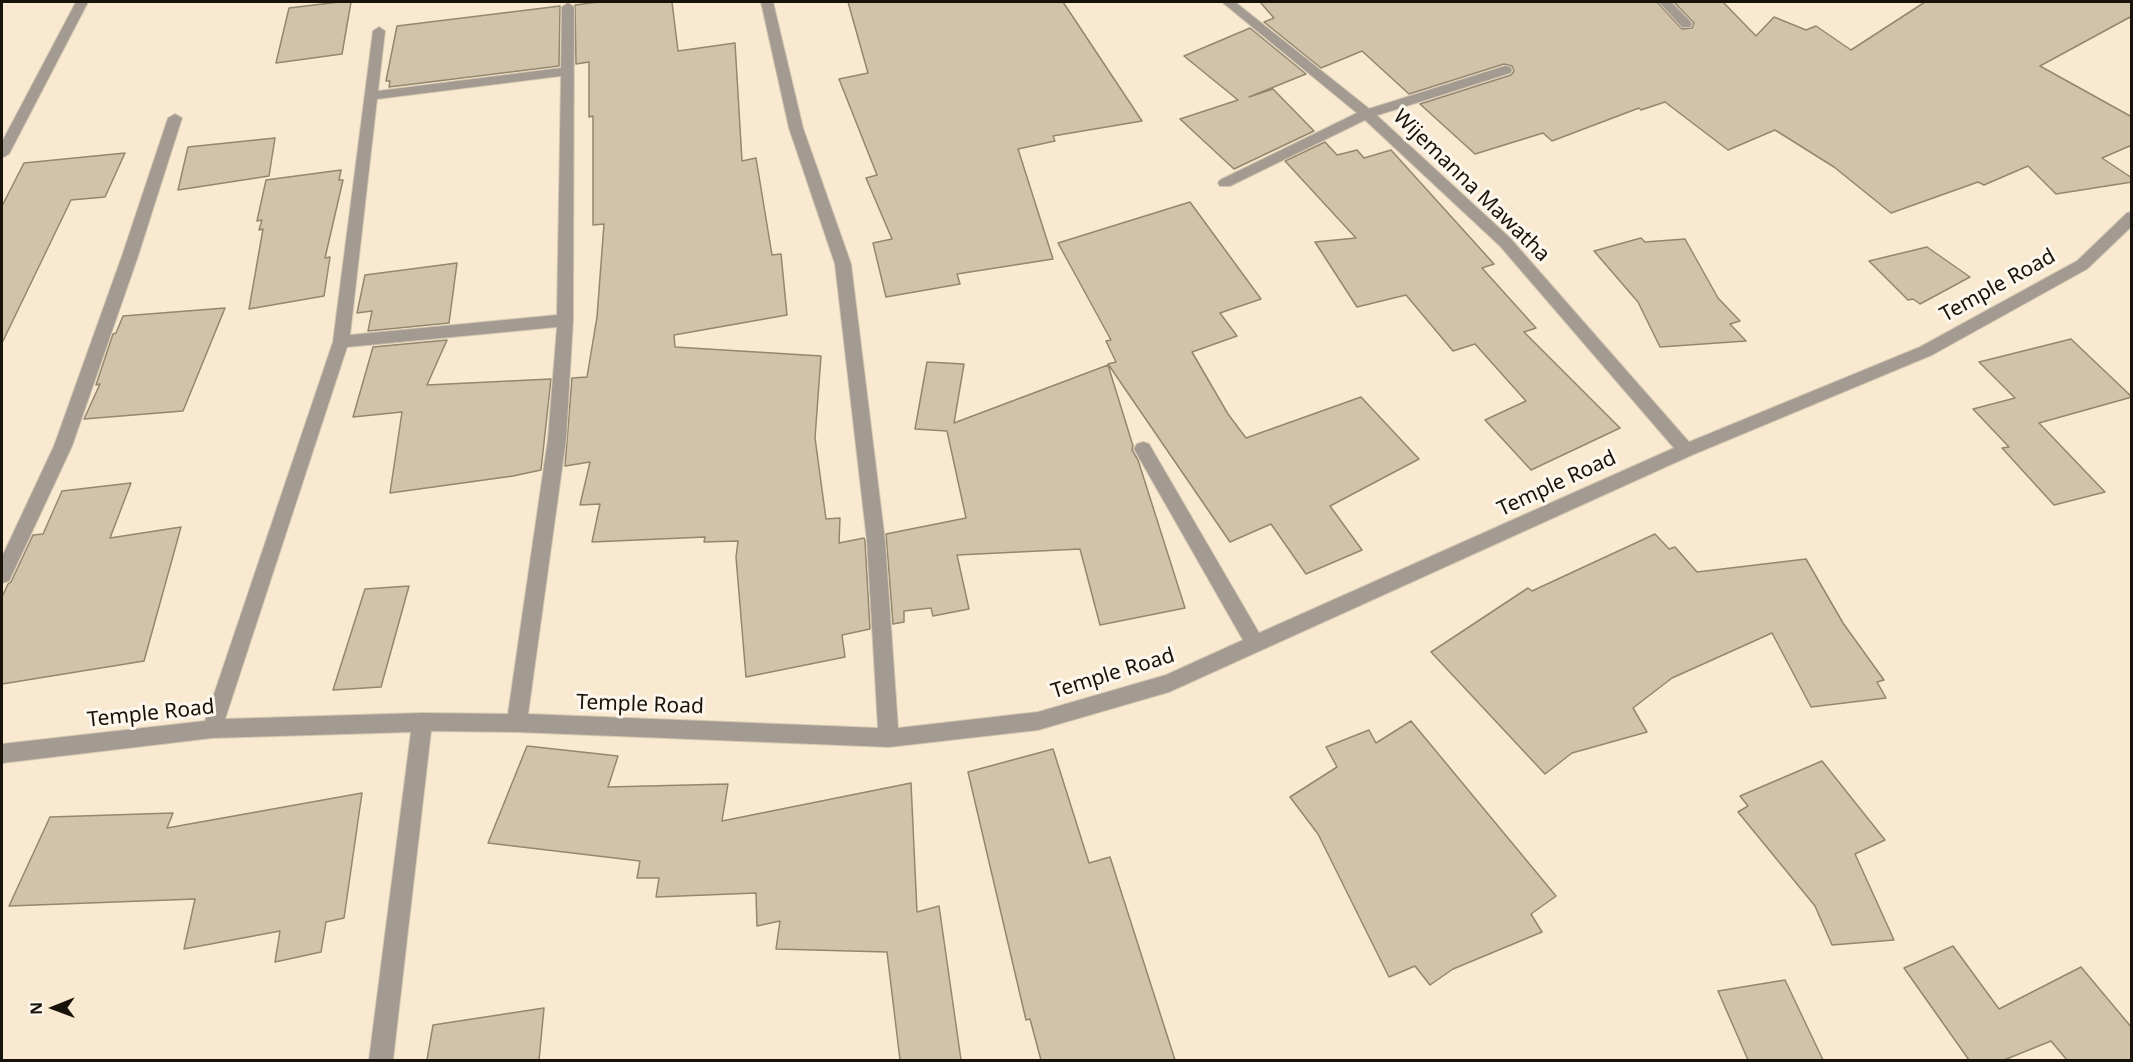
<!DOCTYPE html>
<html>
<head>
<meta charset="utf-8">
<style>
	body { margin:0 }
	#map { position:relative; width:2133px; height:1062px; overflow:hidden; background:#f8e9d0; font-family:"Noto Sans",sans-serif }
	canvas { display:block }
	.frame { position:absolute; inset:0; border:3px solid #18130a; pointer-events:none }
	.north { position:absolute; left:24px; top:978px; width:60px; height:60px; -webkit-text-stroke:4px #fdf7ed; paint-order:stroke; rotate:269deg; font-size:16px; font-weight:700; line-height:24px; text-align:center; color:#18130a }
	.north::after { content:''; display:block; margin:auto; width:21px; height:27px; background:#18130a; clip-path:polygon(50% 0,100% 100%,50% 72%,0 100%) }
</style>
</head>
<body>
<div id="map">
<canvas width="2133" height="1062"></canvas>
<div class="frame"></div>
<div class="north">N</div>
</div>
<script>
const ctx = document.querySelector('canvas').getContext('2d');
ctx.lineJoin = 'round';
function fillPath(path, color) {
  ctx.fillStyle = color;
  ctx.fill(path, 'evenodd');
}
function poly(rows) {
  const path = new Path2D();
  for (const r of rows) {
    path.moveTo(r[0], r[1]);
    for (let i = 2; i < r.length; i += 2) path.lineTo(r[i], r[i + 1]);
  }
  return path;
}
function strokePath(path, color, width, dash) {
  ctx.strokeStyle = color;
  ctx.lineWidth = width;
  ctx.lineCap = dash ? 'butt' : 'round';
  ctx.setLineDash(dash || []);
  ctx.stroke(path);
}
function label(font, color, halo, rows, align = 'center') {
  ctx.font = font + ' "Noto Sans",sans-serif';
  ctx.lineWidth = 6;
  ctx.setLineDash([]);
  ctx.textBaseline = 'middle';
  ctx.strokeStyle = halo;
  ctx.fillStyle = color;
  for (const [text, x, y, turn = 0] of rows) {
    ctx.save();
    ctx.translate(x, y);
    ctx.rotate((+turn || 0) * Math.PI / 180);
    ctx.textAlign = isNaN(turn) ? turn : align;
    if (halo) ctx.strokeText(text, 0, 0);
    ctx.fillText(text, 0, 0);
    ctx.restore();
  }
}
const building = poly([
	[339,2,351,2,342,54,276,63,289,8,339,2],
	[598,2,672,2,678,51,735,43,742,161,756,158,772,255,781,254,787,315,674,335,675,347,821,356,815,438,826,519,840,518,839,543,864,538,865,541,870,629,842,635,845,657,746,677,736,557,738,541,704,542,705,537,592,542,600,504,580,505,590,462,565,466,572,378,587,377,597,317,604,224,593,225,593,116,589,117,589,62,576,64,575,5,598,2],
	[848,2,1063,2,1142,121,1053,136,1055,141,1018,149,1053,259,957,274,960,284,886,297,873,243,892,239,866,178,877,175,839,79,868,73,848,2],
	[1260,2,1657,2,1682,29,1692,28,1694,23,1674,2,1723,2,1756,36,1774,17,1806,30,1816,26,1851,50,1925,2,2132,2,2132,16,2040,66,2132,117,2132,145,2102,158,2132,178,2132,182,2056,194,2028,166,1984,185,1978,182,1891,213,1834,167,1775,130,1728,150,1665,102,1641,110,1639,108,1552,141,1543,133,1475,154,1420,104,1511,75,1514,71,1512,66,1504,64,1409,94,1362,51,1321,68,1264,22,1274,18,1260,2],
	[560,6,559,66,389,87,390,81,386,81,397,26,560,6],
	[1250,28,1306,74,1249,97,1273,89,1314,131,1234,169,1180,119,1238,100,1184,56,1250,28],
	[275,138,269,176,178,190,188,147,275,138],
	[1325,142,1337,155,1357,150,1364,158,1391,150,1494,264,1482,268,1536,328,1524,332,1620,428,1531,470,1485,420,1526,401,1475,344,1453,351,1406,295,1357,307,1315,242,1356,238,1285,161,1325,142],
	[125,153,105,197,71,200,2,343,2,206,24,163,125,153],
	[341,170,339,180,343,180,325,258,330,257,324,296,249,309,263,229,259,230,262,220,257,221,266,180,341,170],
	[1190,202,1261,299,1220,313,1237,336,1192,352,1228,414,1246,438,1361,397,1419,459,1330,506,1362,550,1306,574,1271,524,1230,542,1108,364,1116,362,1106,341,1111,340,1058,243,1190,202],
	[1641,238,1645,242,1685,239,1718,298,1740,321,1730,324,1746,341,1660,347,1638,302,1594,251,1641,238],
	[1927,247,1970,277,1920,304,1913,299,1908,300,1869,261,1927,247],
	[457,263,449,323,368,331,372,311,357,313,365,275,457,263],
	[225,308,183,411,84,419,100,384,96,385,113,334,116,333,123,316,225,308],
	[2071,339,2132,397,2039,423,2105,492,2054,505,2002,448,2009,447,1973,409,2015,398,1979,362,2071,339],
	[447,340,427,385,551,379,541,470,513,476,390,493,402,412,353,417,373,347,447,340],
	[927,362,964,364,954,423,1108,365,1133,446,1132,450,1138,460,1185,608,1100,625,1080,549,957,555,969,609,933,616,931,608,904,611,904,622,893,624,886,534,966,518,947,431,915,429,927,362],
	[131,483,110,538,181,527,144,661,2,684,2,597,8,584,11,582,33,535,43,534,62,491,131,483],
	[1655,534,1669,549,1675,547,1697,572,1806,559,1843,623,1884,680,1877,682,1886,698,1811,707,1772,633,1672,678,1633,708,1647,732,1572,753,1545,774,1431,652,1528,588,1532,591,1655,534],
	[409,586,381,687,333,690,365,589,409,586],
	[1411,721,1556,896,1531,914,1542,932,1453,969,1430,985,1415,966,1389,977,1318,834,1290,797,1337,767,1326,747,1369,730,1376,743,1411,721],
	[527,746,618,756,608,787,728,784,722,821,911,783,917,912,939,906,961,1060,900,1060,887,952,776,949,780,921,757,926,756,893,656,897,659,878,637,878,640,861,488,843,527,746],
	[1053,749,1089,863,1110,857,1175,1060,1041,1060,1030,1019,1026,1020,968,772,1053,749],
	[1822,761,1885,840,1855,854,1894,940,1832,945,1815,906,1738,812,1748,806,1740,796,1822,761],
	[362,793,344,918,326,922,321,952,275,962,280,931,184,949,195,899,9,906,50,817,173,813,167,828,362,793],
	[1953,946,1999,1009,2081,967,2132,1028,2132,1060,2067,1060,2051,1041,2004,1060,1969,1060,1904,968,1953,946],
	[1785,980,1823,1060,1748,1060,1718,991,1785,980],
	[544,1008,539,1060,427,1060,433,1025,544,1008]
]);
const lane = poly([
	[1505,66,1510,67,1512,70,1510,73,1372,117,1362,117,1360,114,1362,111,1505,66]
]);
const street = poly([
	[76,2,88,2,9,154,2,158,2,142,76,2],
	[761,2,773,2,803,128,851,264,885,541,898,728,1038,712,1166,675,1243,640,1137,454,1134,449,1137,444,1143,442,1149,444,1259,633,1674,448,1500,246,1365,120,1230,186,1220,186,1218,183,1220,180,1357,113,1222,2,1235,2,1372,111,1510,238,1689,442,1920,347,2077,261,2127,213,2132,212,2132,226,2087,269,1932,355,1692,455,1169,692,1038,730,889,747,517,732,431,731,393,1060,369,1060,411,732,212,738,2,763,2,744,205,721,333,342,373,31,379,27,385,31,378,91,561,68,562,7,568,3,574,7,573,320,566,439,528,714,878,728,867,541,835,264,789,128,761,2],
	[561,76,557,315,350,335,377,99,561,76],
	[557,327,548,439,508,714,422,713,225,719,347,347,557,327],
	[1659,2,1671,2,1690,21,1692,24,1690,27,1682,27,1659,2],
	[175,114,182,118,138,256,72,446,9,581,2,583,2,557,54,446,122,256,168,118,175,114]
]);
const streetNames = [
	["Wijemanna Mawatha",1471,186,44],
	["Temple Road",1998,286,-29],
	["Temple Road",1557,484,-25],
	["Temple Road",1113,674,-17],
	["Temple Road",640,705,2],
	["Temple Road",151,714,-6]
];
fillPath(building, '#d1c3aa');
strokePath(building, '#94866f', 1.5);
strokePath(lane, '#d4c7b0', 2);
strokePath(street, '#d4c7b0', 2);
fillPath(lane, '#a39a91');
fillPath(street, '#a39a91');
label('21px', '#18130a', '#fdf7ed', streetNames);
</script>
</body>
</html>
